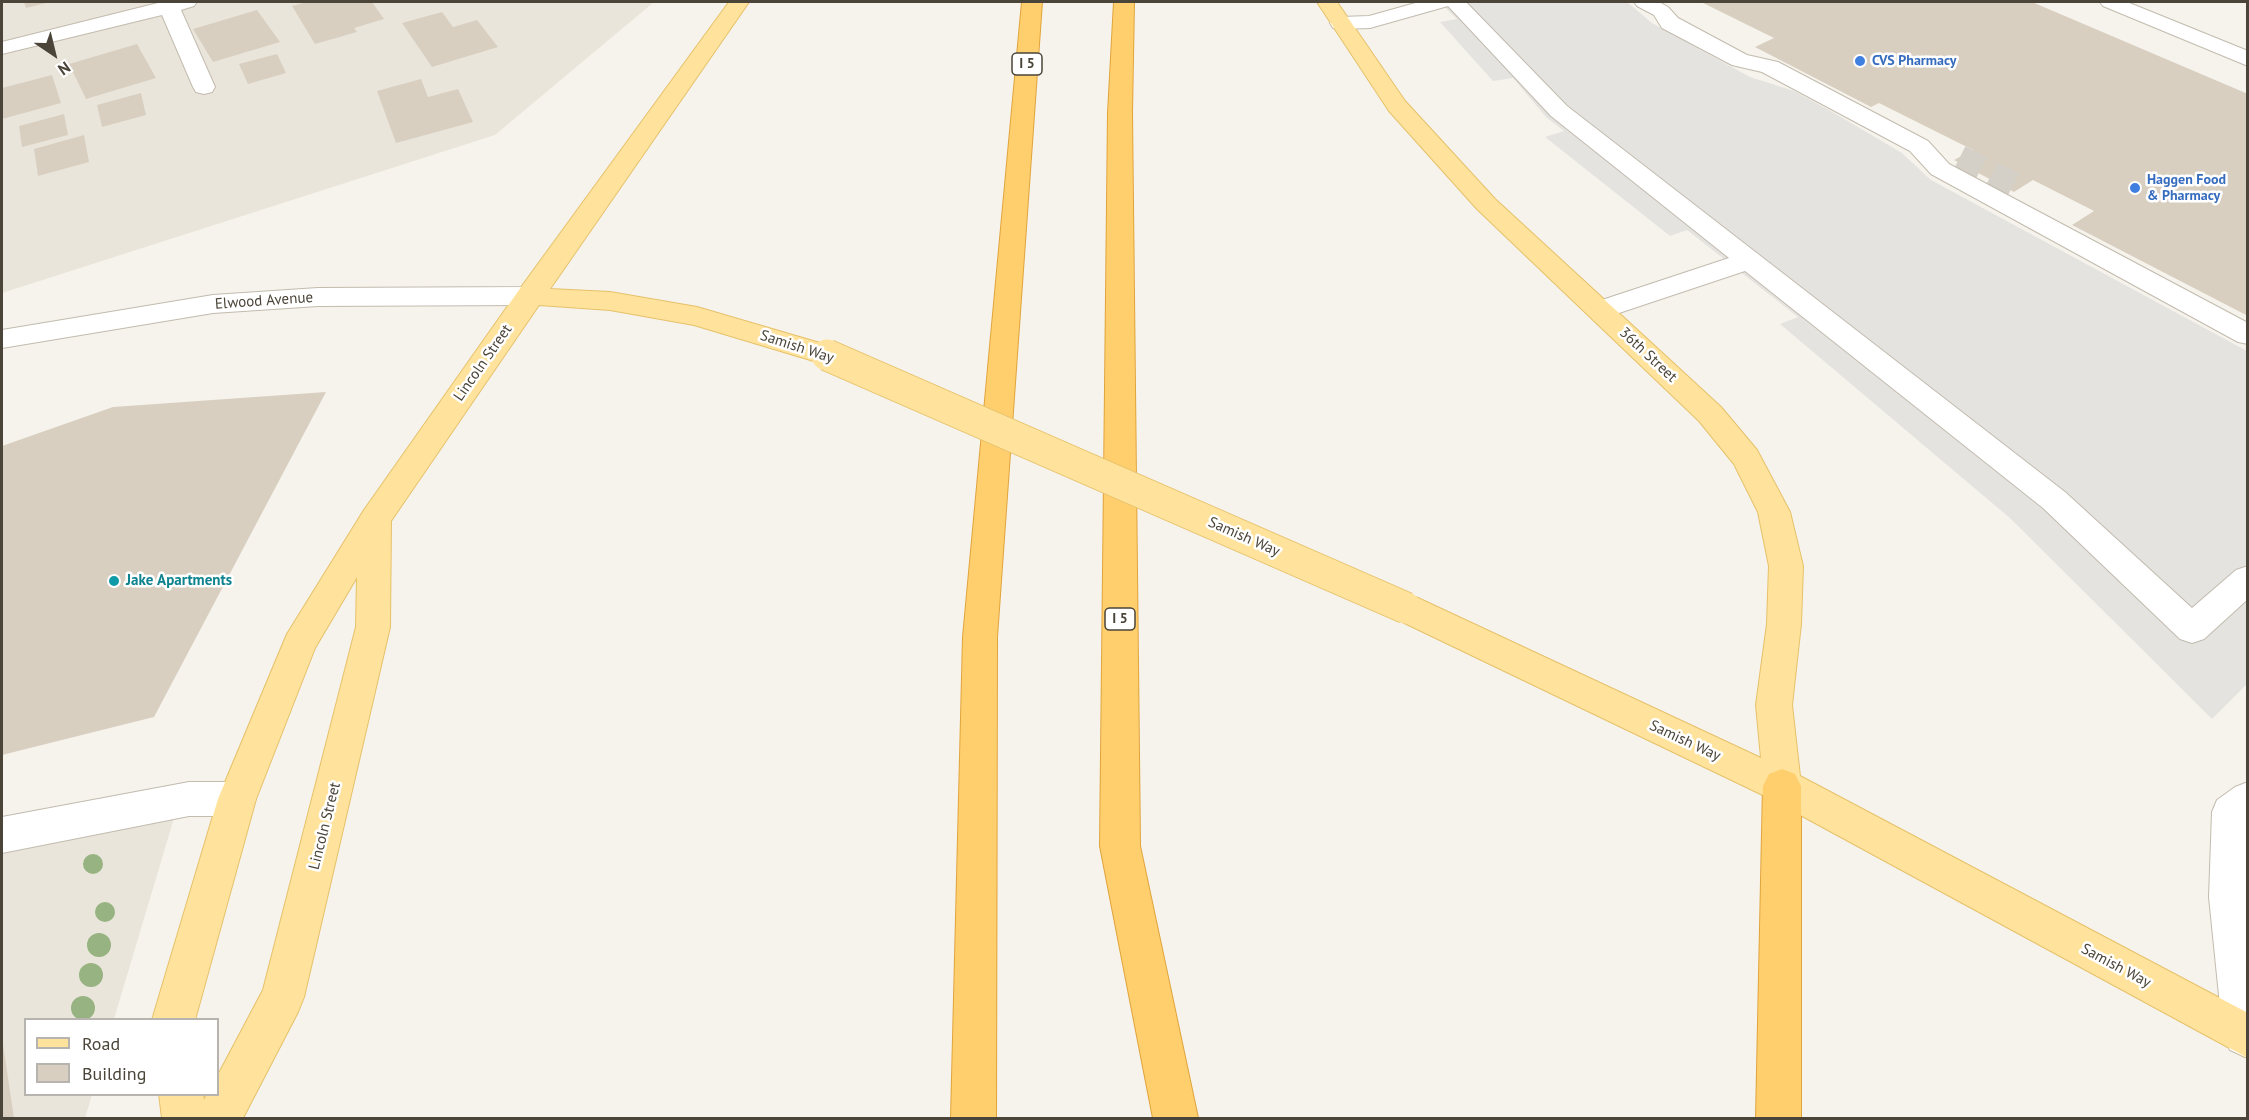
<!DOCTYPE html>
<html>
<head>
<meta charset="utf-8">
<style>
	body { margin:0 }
	#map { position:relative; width:2249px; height:1120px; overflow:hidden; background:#f6f3ec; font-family:"PT Sans",sans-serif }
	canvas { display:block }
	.frame { position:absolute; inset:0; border:3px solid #4b4439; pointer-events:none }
	.legend { position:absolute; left:24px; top:1018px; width:195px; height:78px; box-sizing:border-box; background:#fff; border:2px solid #b7b4b0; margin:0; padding:8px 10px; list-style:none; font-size:18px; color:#4b4439 }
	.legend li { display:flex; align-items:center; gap:12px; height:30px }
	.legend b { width:30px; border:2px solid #b7b4b0 }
	.north { position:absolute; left:24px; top:24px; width:60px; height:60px; -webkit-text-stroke:4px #fff; paint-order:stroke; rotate:145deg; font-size:16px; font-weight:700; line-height:24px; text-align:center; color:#4b4439 }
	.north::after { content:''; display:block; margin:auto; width:21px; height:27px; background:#4b4439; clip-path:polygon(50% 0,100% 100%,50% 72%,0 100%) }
</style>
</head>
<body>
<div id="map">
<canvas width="2249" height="1120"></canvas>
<div class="frame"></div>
<ul class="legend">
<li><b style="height:8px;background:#ffe39c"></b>Road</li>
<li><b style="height:16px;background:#d8cfc1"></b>Building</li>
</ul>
<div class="north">N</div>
</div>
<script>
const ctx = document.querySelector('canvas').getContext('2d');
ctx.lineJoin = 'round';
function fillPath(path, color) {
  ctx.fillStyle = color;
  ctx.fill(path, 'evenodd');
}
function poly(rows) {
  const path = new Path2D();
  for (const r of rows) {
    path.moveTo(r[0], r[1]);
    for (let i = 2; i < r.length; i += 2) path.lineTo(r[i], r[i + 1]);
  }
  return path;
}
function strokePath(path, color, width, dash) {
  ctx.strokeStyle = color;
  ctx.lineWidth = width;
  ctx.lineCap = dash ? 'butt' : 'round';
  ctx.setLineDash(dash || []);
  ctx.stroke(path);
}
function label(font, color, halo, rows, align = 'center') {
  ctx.font = font + ' "PT Sans",sans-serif';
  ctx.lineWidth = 5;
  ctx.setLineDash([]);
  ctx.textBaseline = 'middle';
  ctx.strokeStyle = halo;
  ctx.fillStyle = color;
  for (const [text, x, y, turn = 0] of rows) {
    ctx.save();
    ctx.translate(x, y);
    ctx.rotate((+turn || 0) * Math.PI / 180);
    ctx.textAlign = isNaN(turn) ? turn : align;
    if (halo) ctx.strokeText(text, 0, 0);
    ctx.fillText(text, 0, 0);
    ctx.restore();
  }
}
const residential = poly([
	[2,2,654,2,495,135,2,293],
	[183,788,114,1019,26,1020,26,1094,92,1095,85,1118,2,1118,2,825]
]);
const parking = poly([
	[1439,2,1627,2,1652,23,1750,77,1794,91,1829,110,1902,153,1931,180,2247,351,2247,684,2212,719,2011,519,1780,324,1798,317,1687,230,1670,236,1545,137,1564,131,1546,117,1513,78,1493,81,1440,22,1457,19]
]);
const building = poly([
	[24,2,50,2,26,8],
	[307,2,372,2,384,19,354,28,357,32,315,44,292,6],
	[1701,2,2032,2,2248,94,2248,316,2072,225,2094,211,2033,180,2014,192,1954,160,1973,150,1879,103,1871,107,1755,47,1774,38],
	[257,10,280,42,213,62,193,29],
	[442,12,453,27,477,20,498,47,432,67,402,23],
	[137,44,156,78,86,99,69,64],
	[277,54,286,73,248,84,239,64],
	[52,75,61,103,2,119,2,88],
	[421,79,428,97,458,89,473,122,396,143,377,91],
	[141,93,146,115,102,127,97,105],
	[64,114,68,135,22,147,19,126],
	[84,135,89,162,38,176,34,149],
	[326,392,154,717,2,755,2,446,113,407],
	[2,1044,3,1044,14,1118,2,1118]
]);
const minorTunnel = poly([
	[1960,157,2021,188]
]);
const minor = poly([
	[162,2,197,2,194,6,181,10,215,87,212,92,204,94,196,92,193,87,162,15,2,54,2,42,162,2],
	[1419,2,1466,2,1567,106,2065,492,2192,608,2236,570,2248,566,2248,599,2204,639,2192,643,2180,639,2043,508,1745,271,1610,316,1600,319,1590,316,1586,310,1590,304,1729,258,1551,116,1448,6,1370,28,1341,29,1333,28,1330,23,1333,18,1341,17,1369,16,1419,2],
	[1634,2,1659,2,1668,7,1678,18,1747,55,1778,62,1928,141,1949,164,2248,323,2248,344,2238,342,1931,174,1910,151,1762,72,1732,65,1662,28,1654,15,1637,6,1634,2],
	[2100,2,2127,2,2248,51,2248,66,2103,6,2100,2],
	[529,287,539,290,543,296,539,302,529,305,318,306,213,313,2,348,2,330,213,295,318,288,529,287],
	[189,782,237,782,250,787,256,799,250,811,237,816,189,816,2,853,2,817,189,782],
	[2248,782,2248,1056,2245,1057,2230,1050,2223,1035,2209,897,2212,812,2217,800,2235,787,2248,782]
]);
const major = poly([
	[729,2,749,2,550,289,610,292,697,307,837,348,841,355,837,362,827,365,694,325,610,310,539,305,391,521,390,627,304,997,298,1012,243,1118,162,1118,159,1094,203,1094,204,1100,207,1094,218,1094,218,1075,263,990,356,627,357,577,315,648,256,799,195,1020,152,1020,218,799,287,634,364,510,519,290,729,2],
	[1317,2,1337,2,1405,101,1495,199,1721,407,1757,450,1790,512,1803,566,1801,624,1792,705,1800,776,2248,1013,2248,1058,1769,798,1394,618,1389,608,1394,598,1406,594,1418,598,1761,758,1756,705,1767,624,1769,566,1758,512,1734,464,1699,421,1477,209,1389,111,1317,2]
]);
const highway = poly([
	[1022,2,1042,2,997,637,996,1118,951,1118,963,637,1022,2],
	[1114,2,1134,2,1132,113,1140,846,1198,1118,1153,1118,1100,846,1108,113,1114,2],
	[1782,769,1795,774,1801,786,1801,1118,1756,1118,1763,786,1769,774,1782,769]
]);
const majorBridge = poly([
	[827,355,1406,608]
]);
const trees = [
	[93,864,10],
	[105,912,10],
	[99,945,12],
	[91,975,12],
	[83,1008,12]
];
const markers = [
	[1860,61,6,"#3f7fe0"],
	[2135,188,6,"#3f7fe0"],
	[114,581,6,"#0f9aa8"]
];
const farShopnames = [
	["CVS Pharmacy",1872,61],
	["Haggen Food",2147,180],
	["& Pharmacy",2147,196]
];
const shields = [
	[1027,64,30],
	[1120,619,30]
];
const shieldNames = [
	["I 5",1027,64],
	["I 5",1120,619]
];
const streetNames = [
	["Elwood Avenue",264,301,-4],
	["Samish Way",797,347,18],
	["36th Street",1648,355,43],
	["Lincoln Street",483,363,-55],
	["Samish Way",1244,537,24],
	["Samish Way",1685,741,25],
	["Lincoln Street",325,826,-76],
	["Samish Way",2116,966,28]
];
const cultureNames = [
	["Jake Apartments",126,581]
];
fillPath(residential, '#eae5da');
fillPath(parking, '#e5e3e0');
fillPath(building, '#d8cfc1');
strokePath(minorTunnel, '#d4d0c8', 24, [24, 12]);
strokePath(minor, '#c2bbae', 2);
strokePath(major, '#e6c16a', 2);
strokePath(highway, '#e0a43c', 2);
fillPath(minor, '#fff');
fillPath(major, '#ffe39c');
fillPath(highway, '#ffcf6e');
strokePath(majorBridge, '#e6c16a', 33, []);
strokePath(majorBridge, '#ffe39c', 31);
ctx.fillStyle = '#97b381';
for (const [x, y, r] of trees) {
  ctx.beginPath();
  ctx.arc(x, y, r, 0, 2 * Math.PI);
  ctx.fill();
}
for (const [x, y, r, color] of markers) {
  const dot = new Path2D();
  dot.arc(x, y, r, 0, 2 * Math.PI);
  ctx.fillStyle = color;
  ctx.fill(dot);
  strokePath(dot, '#fff', 2);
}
label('bold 14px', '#366cbe', '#fff', farShopnames, 'left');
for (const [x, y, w] of shields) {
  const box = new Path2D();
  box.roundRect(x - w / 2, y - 11, w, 22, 4.5);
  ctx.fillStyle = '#fff';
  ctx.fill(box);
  strokePath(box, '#4b4439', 1.5);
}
label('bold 14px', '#4b4439', null, shieldNames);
label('15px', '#4b4439', '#fff', streetNames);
label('bold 15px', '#0d838f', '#fff', cultureNames, 'left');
</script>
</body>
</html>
